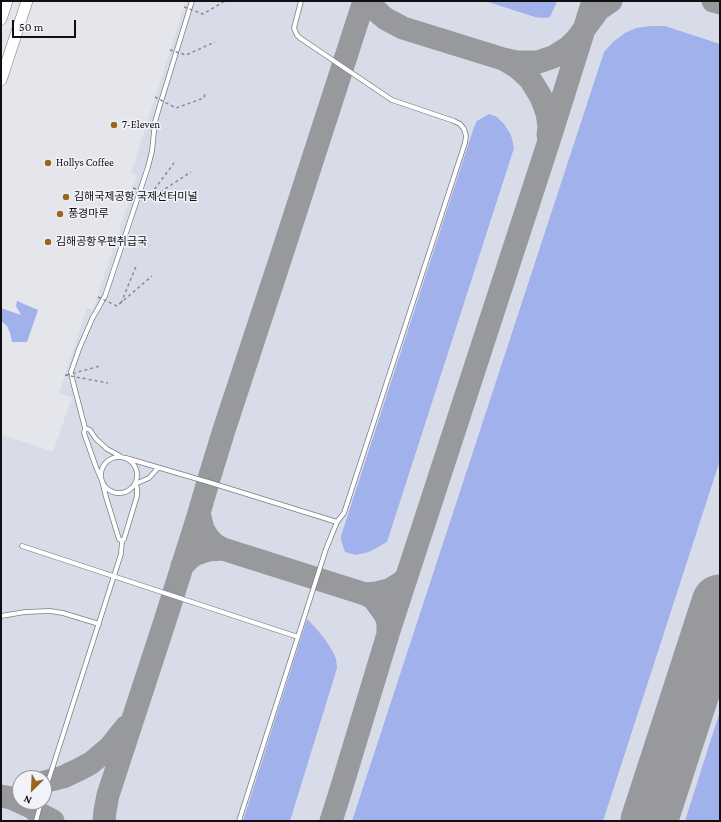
<!DOCTYPE html>
<html>
<head>
<meta charset="utf-8">
<style>
	body { margin:0 }
	#map { position:relative; width:721px; height:822px; overflow:hidden; background:#e4e6eb; font-family:"Crimson Pro",serif }
	canvas { display:block }
	.frame { position:absolute; inset:0; border:2px solid #101012; pointer-events:none }
	.north { position:absolute; left:12px; top:770px; width:40px; height:40px; box-sizing:border-box; background:#f2f3f9; border:1px solid #98989d; border-radius:50%; rotate:204deg; font-size:11px; font-weight:700; line-height:16px; text-align:center; color:#101012 }
	.north::after { content:''; display:block; margin:auto; width:14px; height:18px; background:#9d6323; clip-path:polygon(50% 0,100% 100%,50% 72%,0 100%) }
	.scale { position:absolute; left:12px; top:20px; width:64px; height:18px; box-sizing:border-box; border:2px solid #101012; border-top:0; padding-left:5px; font-size:12px; line-height:14px; white-space:nowrap; color:#101012; -webkit-text-stroke:3px #f2f3f9; paint-order:stroke }
</style>
</head>
<body>
<div id="map">
<canvas width="721" height="822"></canvas>
<div class="frame"></div>
<div class="north">N</div>
<div class="scale">50 m</div>
</div>
<script>
const ctx = document.querySelector('canvas').getContext('2d');
ctx.lineJoin = 'round';
function fillPath(path, color) {
  ctx.fillStyle = color;
  ctx.fill(path, 'evenodd');
}
function poly(rows) {
  const path = new Path2D();
  for (const r of rows) {
    if (r.length === 3) {
      path.moveTo(r[0] + r[2], r[1]);
      path.arc(r[0], r[1], r[2], 0, 2 * Math.PI);
      continue;
    }
    path.moveTo(r[0], r[1]);
    for (let i = 2; i < r.length; i += 2) path.lineTo(r[i], r[i + 1]);
  }
  return path;
}
function strokePath(path, color, width, dash) {
  ctx.strokeStyle = color;
  ctx.lineWidth = width;
  ctx.lineCap = dash ? 'butt' : 'round';
  ctx.setLineDash(dash || []);
  ctx.stroke(path);
}
function label(font, color, halo, rows, align = 'center') {
  ctx.font = font + ' "Crimson Pro","Noto Sans KR",serif';
  ctx.lineWidth = 3;
  ctx.setLineDash([]);
  ctx.textBaseline = 'middle';
  ctx.strokeStyle = halo;
  ctx.fillStyle = color;
  for (const [text, x, y, turn = 0] of rows) {
    ctx.save();
    ctx.translate(x, y);
    ctx.rotate((+turn || 0) * Math.PI / 180);
    ctx.textAlign = isNaN(turn) ? turn : align;
    if (halo) ctx.strokeText(text, 0, 0);
    ctx.fillText(text, 0, 0);
    ctx.restore();
  }
}
const built = poly([
	[186,1,720,1,720,821,1,821,1,434,53,452,72,397,59,393,87,308,93,310,137,176,131,173],
	[20,778,44,778,44,802,20,802]
]);
const green = poly([
	[485,1,557,1,550,17,545,18,535,17],
	[651,26,665,26,720,44,720,460,603,821,352,821,604,52,613,42,625,33,636,28],
	[489,114,497,117,504,124,511,135,514,148,387,542,371,551,365,553,355,555,345,552,341,540,341,536,474,127,477,121],
	[17,301,38,310,27,342,12,342,10,333,7,326,1,321,1,308,21,315,16,306],
	[307,619,314,626,324,638,332,650,336,659,337,668,334,678,290,821,243,821],
	[720,711,720,821,685,821]
]);
const taxiway = poly([
	[371,1,376,10,381,15,386,19,403,28,503,59,517,62,538,62,553,57,569,47,576,40,594,16,598,10,611,1],
	[713,1,720,3],
	[505,60,518,68,530,79,541,97,547,113,549,126,548,135],
	[223,549,365,594],
	[182,566,190,558,196,554,208,550,223,549,214,544,207,536,203,529,199,513],
	[388,634,388,624,386,616,382,610,373,598,365,594,376,593,389,590,402,582,407,576],
	[44,782,63,777,78,770,91,763,110,747,126,727],
	[1,796,11,798,20,802],
	[20,802,33,808,38,813,53,821],
	[104,821,105,811,108,795,164,624,199,513,208,482,224,430,283,251,364,1],
	[331,821,339,796,388,634,548,144,593,1]
]);
const runway = poly([
	[649,821,720,603]
]);
const path = poly([
	[151,194,174,163],
	[121,303,137,264]
]);
const service = poly([
	[85,428,90,430,96,439,107,449,120,456],
	[119,475,18],
	[126,458,208,482,337,522],
	[122,541,119,539,106,497,102,481,96,467,84,433,85,428,73,382,71,372,79,349,92,319,105,296,148,167,152,151,155,122,159,108,192,1],
	[22,546,298,637],
	[1,616,25,612,50,611,63,613,99,624],
	[44,794,121,554,122,541,124,539,137,496,137,488,135,484,149,478,158,468],
	[36,821,41,802],
	[239,821,326,549,337,522,344,513,465,143,466,136,464,129,460,124,454,121,392,100,300,38,297,35,294,28,301,1]
]);
const secondary = poly([
	[1,19,7,1],
	[1,80,27,1]
]);
const pathBridge = poly([
	[184,7,203,14,225,1],
	[170,50,186,55,215,42],
	[155,97,176,108,204,98,205,94],
	[133,188,154,196,191,172],
	[98,297,117,306,152,276],
	[65,375,108,383],
	[67,375,100,366]
]);
const markers = [
	[114,125,4,"#9d6323"],
	[48,163,4,"#9d6323"],
	[66,197,4,"#9d6323"],
	[60,214,4,"#9d6323"],
	[48,242,4,"#9d6323"]
];
const poiNames = [
	["7-Eleven",122,125],
	["Hollys Coffee",56,163],
	["김해국제공항 국제선터미널",74,197],
	["풍경마루",68,214],
	["김해공항우편취급국",56,242]
];
fillPath(built, '#d8dce8');
fillPath(green, '#a1b1ec');
strokePath(taxiway, '#98999d', 23);
strokePath(runway, '#98999d', 57);
strokePath(service, '#7c7d82', 5.5);
strokePath(secondary, '#7c7d82', 12);
strokePath(path, '#898a8e', 1.5, [3, 3]);
strokePath(service, '#fff', 4);
strokePath(secondary, '#fff', 11);
strokePath(pathBridge, '#898a8e', 1.5, [3, 3]);
for (const [x, y, r, color] of markers) {
  const dot = new Path2D();
  dot.arc(x, y, r, 0, 2 * Math.PI);
  ctx.fillStyle = color;
  ctx.fill(dot);
  strokePath(dot, '#f2f3f9', 1.5);
}
label('11px', '#101012', '#f2f3f9', poiNames, 'left');
</script>
</body>
</html>
